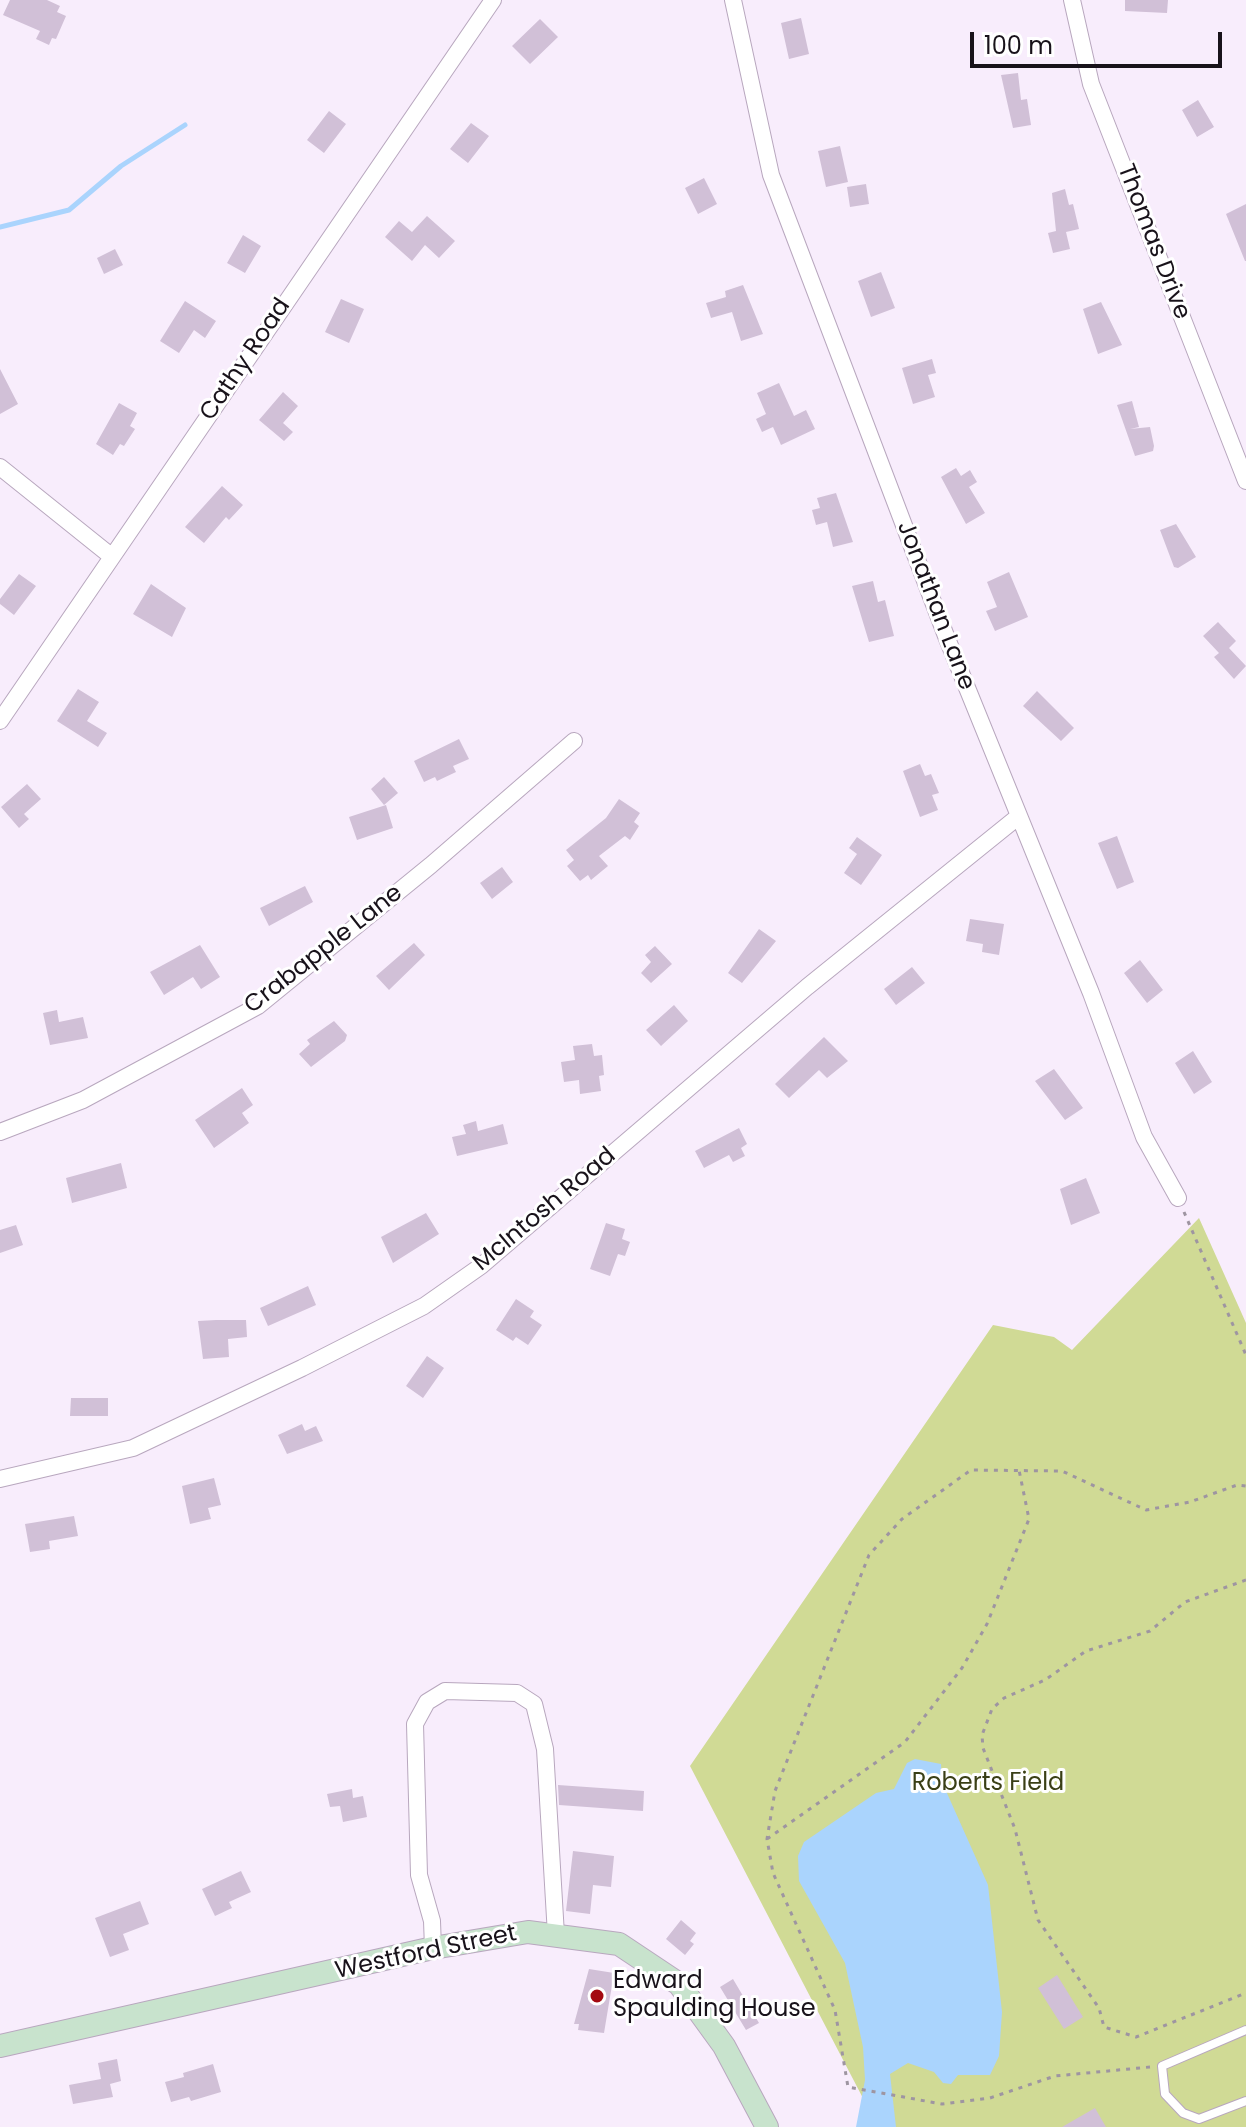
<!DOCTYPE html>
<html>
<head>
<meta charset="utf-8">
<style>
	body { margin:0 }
	#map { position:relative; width:1246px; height:2127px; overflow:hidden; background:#f8edfc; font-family:Poppins,sans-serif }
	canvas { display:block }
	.scale { position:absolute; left:970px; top:32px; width:252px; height:36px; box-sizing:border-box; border:4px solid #18121a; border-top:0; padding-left:10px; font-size:24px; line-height:28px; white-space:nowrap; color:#18121a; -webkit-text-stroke:6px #fff; paint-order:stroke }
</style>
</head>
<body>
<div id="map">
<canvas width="1246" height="2127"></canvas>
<div class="scale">100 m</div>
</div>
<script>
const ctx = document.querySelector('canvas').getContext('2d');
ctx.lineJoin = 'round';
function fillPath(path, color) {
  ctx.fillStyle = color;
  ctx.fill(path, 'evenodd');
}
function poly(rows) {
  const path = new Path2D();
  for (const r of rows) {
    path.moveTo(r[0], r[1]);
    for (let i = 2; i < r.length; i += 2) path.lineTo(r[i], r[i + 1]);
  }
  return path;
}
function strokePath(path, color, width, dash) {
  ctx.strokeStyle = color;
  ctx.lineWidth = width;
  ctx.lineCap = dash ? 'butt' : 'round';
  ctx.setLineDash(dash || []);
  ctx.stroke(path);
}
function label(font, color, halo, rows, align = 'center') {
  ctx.font = font + ' Poppins,sans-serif';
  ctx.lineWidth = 6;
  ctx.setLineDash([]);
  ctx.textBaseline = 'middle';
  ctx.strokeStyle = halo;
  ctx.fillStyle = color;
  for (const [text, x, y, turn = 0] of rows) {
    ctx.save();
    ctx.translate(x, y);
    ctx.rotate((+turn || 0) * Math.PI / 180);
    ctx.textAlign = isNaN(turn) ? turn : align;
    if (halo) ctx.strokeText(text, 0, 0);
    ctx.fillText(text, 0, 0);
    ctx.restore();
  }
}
const green = poly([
	[1199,1218,1246,1323,1246,2127,878,2127,690,1766,993,1325,1054,1337,1072,1350]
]);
const water = poly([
	[915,1759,941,1764,942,1782,988,1885,1002,2012,999,2056,990,2075,958,2075,951,2084,943,2083,934,2072,908,2063,890,2074,896,2127,856,2127,865,2080,863,2047,845,1963,799,1881,798,1856,804,1842,876,1793,894,1789,907,1763]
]);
const stream = poly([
	[0,227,69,210,121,166,185,125]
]);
const building = poly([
	[10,0,47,0,60,6,57,12,66,16,56,39,52,38,49,45,36,39,40,31,3,15],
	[1125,0,1168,0,1167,13,1125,11],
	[801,18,809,54,789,59,781,23],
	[540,19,558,37,530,64,512,46],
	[1018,73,1021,100,1027,99,1031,125,1013,128,1001,75],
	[1198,100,1214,127,1197,137,1182,110],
	[329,111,346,124,324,153,307,140],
	[471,123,489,136,468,163,450,149],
	[840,146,848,182,826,187,818,151],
	[704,178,717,204,698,214,685,188],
	[866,184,869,204,850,207,847,187],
	[1065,189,1069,205,1073,204,1079,229,1066,232,1070,249,1053,253,1048,233,1056,231,1052,193],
	[1246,204,1246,261,1245,261,1226,214],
	[427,216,455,241,439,258,425,245,412,261,385,237,399,221,412,232],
	[243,235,261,246,245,273,227,263],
	[115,249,123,265,104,274,97,258],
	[881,272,895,308,871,317,858,281],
	[743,285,763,334,741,341,732,312,711,318,706,303,726,297,725,291],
	[341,299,364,309,349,343,325,332],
	[185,301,216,321,205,338,194,330,179,353,160,341],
	[1101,302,1122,345,1098,354,1083,309],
	[932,359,936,373,928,375,935,397,913,404,902,368],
	[0,369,18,404,0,414],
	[779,383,794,416,806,410,815,429,781,445,773,427,762,432,756,419,766,414,757,393],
	[283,392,298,406,283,423,293,432,284,441,259,420],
	[1132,401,1139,427,1130,429,1150,427,1154,446,1153,451,1135,456,1117,405],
	[119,403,137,413,130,426,135,429,124,446,120,444,113,455,96,444],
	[956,468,961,476,970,470,977,482,969,487,985,513,966,524,941,477],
	[222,486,243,505,229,520,226,517,204,543,185,527],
	[836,493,853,542,833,547,827,522,816,525,812,510,820,508,817,498],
	[1176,524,1196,557,1178,568,1174,567,1160,530],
	[1009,572,1028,617,995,631,986,611,997,607,987,582],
	[19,574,36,586,14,615,0,604,0,599],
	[873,581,878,602,885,600,894,636,869,642,852,586],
	[151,584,186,608,172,637,133,614],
	[1218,622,1236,641,1229,648,1246,666,1234,679,1214,657,1219,653,1203,636],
	[78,689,99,702,87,721,107,733,98,747,57,721],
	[1037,691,1074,728,1061,741,1023,706],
	[459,739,469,759,453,766,456,772,437,781,435,777,424,782,414,761],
	[920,764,925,776,931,774,939,793,932,795,938,810,920,817,903,771],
	[384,777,398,793,384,805,371,789],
	[27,784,41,799,24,814,29,819,19,828,1,807],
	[619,799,640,813,634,822,639,826,630,840,625,836,599,856,608,866,591,880,588,875,580,881,567,866,574,860,566,850,606,818],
	[386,805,393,828,357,840,349,817],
	[1117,836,1134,882,1117,889,1098,843],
	[857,837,882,855,861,885,844,873,857,854,849,848],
	[502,867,513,882,492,899,480,883],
	[305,886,313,902,269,926,260,908],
	[970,919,1004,924,999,955,982,952,983,944,966,941],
	[759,929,776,941,742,983,728,973],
	[414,943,425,955,389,990,376,976],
	[200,945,220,977,201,989,193,977,164,995,150,972],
	[655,946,672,964,651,983,641,973,651,962,645,955],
	[1140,960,1163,990,1147,1003,1124,973],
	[912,967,925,983,896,1005,884,989],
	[674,1005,688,1021,661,1046,646,1030],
	[57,1010,59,1022,83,1017,88,1038,50,1045,43,1013],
	[334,1021,347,1035,345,1041,311,1067,299,1054,310,1044,307,1040],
	[824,1037,848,1061,827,1078,819,1070,789,1098,775,1084],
	[592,1044,594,1056,602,1055,604,1075,599,1076,601,1091,580,1094,579,1080,564,1082,561,1062,575,1060,573,1046],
	[1193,1051,1212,1082,1194,1094,1175,1063],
	[1054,1069,1083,1108,1065,1120,1035,1081],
	[242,1088,253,1105,242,1113,249,1123,214,1148,195,1120],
	[476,1121,478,1131,503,1124,508,1144,457,1156,452,1137,466,1134,463,1125],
	[739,1128,747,1144,741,1148,745,1156,733,1162,729,1155,704,1168,695,1151],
	[121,1163,127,1188,72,1203,66,1178],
	[1086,1178,1100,1213,1071,1225,1060,1189],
	[426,1213,439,1234,393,1263,381,1237],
	[606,1223,625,1229,622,1239,630,1242,625,1256,618,1254,610,1276,590,1269],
	[16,1225,23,1245,0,1253,0,1230],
	[308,1286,316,1305,268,1326,260,1308],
	[516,1299,534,1311,530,1317,542,1325,528,1345,516,1337,513,1341,496,1330],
	[216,1320,246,1320,247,1337,228,1339,229,1357,203,1359,198,1321],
	[427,1356,444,1368,423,1398,406,1386],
	[71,1398,108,1398,108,1416,70,1416],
	[302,1424,305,1431,316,1426,323,1441,287,1454,278,1435],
	[214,1478,221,1505,208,1508,211,1519,190,1524,182,1486],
	[74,1516,78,1536,49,1541,50,1549,30,1552,25,1524],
	[558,1785,644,1791,643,1811,559,1805],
	[352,1789,353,1798,363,1796,367,1817,343,1822,340,1806,330,1807,327,1794],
	[573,1851,614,1856,611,1887,593,1885,590,1914,566,1911],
	[241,1871,251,1892,229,1902,232,1908,215,1916,202,1889],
	[140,1901,149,1924,123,1934,129,1950,110,1957,95,1918],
	[681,1920,696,1933,690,1941,694,1944,685,1955,666,1939],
	[589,1969,614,1973,604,2033,578,2030,579,2024,574,2024],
	[1057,1975,1083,2017,1064,2029,1038,1988],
	[733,1979,759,2023,746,2030,720,1987],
	[117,2059,121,2081,110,2084,113,2097,73,2104,69,2085,101,2079,98,2063],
	[213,2064,221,2092,191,2101,189,2097,171,2102,165,2082,184,2077,183,2073],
	[1095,2108,1106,2127,1062,2127]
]);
const path = poly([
	[1184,1212,1246,1355],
	[1246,1580,1185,1602,1150,1631,1086,1651,1045,1680,1004,1698,992,1709,982,1735,983,1748,1015,1829,1038,1920,1099,2008,1104,2027,1136,2037,1246,1993],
	[767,1839,905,1742,962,1668,987,1624,1029,1519,1019,1470],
	[1150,2067,1055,2076,990,2098,942,2104,848,2087,835,2010,773,1873,767,1839,775,1791,869,1555,902,1519,971,1470,1062,1471,1146,1510,1190,1502,1237,1485,1246,1486]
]);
const lane = poly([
	[1246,2030,1162,2066,1165,2094,1183,2113,1199,2119,1246,2101]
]);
const street = poly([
	[733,0,771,175,946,636,1091,993,1144,1137,1178,1198],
	[1072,0,1091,84,1246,481],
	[0,467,111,556],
	[0,721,493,0],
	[0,1132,83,1100,258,1006,431,865,574,741],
	[0,1479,133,1448,302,1368,424,1306,481,1266,807,987,1019,816],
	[433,1948,432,1921,419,1875,415,1724,427,1702,445,1691,517,1693,534,1704,545,1749,556,1935]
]);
const secondary = poly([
	[0,2046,433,1948,528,1932,619,1944,679,1984,724,2046,767,2127]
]);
const markers = [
	[597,1996,8,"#a30911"]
];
const streetNames = [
	["Thomas Drive",1153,242,69],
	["Cathy Road",246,360,-56],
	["Jonathan Lane",935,606,69],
	["Crabapple Lane",324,950,-38],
	["McIntosh Road",545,1210,-40],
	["Westford Street",426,1953,-12]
];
const parkNames = [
	["Roberts Field",988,1784]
];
const poiNames = [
	["Edward",613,1982],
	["Spaulding House",613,2010]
];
fillPath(green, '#d0da95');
fillPath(water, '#aad4fd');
strokePath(stream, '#aad4fd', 5);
fillPath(building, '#d1c0d7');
strokePath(lane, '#b8a7be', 10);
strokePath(street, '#b8a7be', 18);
strokePath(secondary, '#b8a7be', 24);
strokePath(path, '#9e95a1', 3, [4, 6]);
strokePath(lane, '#fff', 8);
strokePath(street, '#fff', 16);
strokePath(secondary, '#c8e3cd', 22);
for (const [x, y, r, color] of markers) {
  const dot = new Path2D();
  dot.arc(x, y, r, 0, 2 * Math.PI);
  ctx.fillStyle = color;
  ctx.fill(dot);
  strokePath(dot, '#fff', 3);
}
label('24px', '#18121a', '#fff', streetNames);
label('24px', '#3a3f16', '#fff', parkNames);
label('24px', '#18121a', '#fff', poiNames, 'left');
</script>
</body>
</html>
